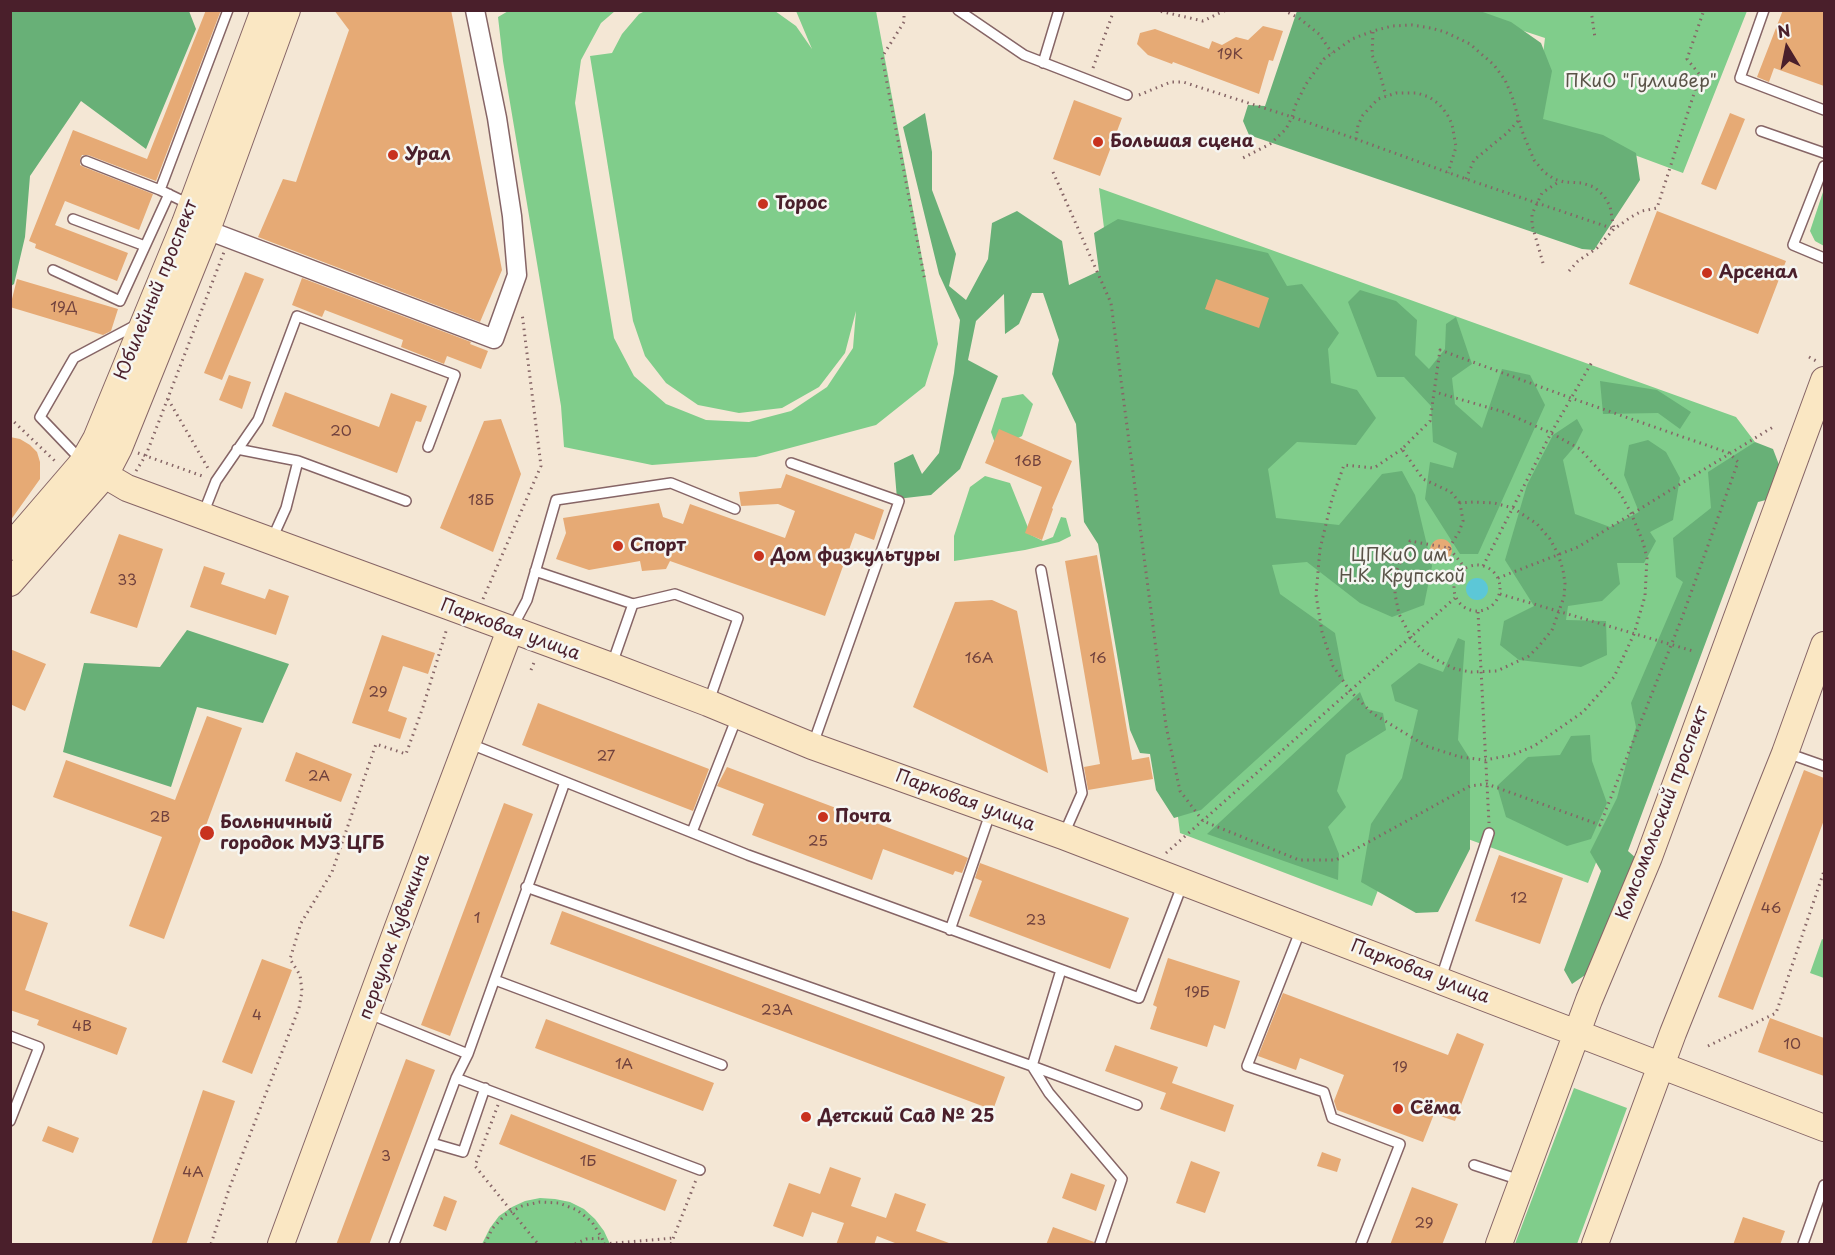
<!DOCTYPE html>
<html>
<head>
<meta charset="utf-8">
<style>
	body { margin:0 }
	#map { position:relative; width:1835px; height:1255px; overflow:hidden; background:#f4e7d5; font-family:"Playpen Sans",sans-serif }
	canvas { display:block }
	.frame { position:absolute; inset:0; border:12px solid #4a1f2b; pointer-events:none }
	.north { position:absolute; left:1757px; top:18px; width:60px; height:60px; -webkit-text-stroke:4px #f6f6f2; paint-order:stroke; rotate:350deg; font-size:16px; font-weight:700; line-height:24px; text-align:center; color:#4a1f2b }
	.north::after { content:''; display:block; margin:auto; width:21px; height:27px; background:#4a1f2b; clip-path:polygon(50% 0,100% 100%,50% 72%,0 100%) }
</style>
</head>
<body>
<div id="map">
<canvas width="1835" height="1255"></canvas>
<div class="frame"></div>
<div class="north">N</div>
</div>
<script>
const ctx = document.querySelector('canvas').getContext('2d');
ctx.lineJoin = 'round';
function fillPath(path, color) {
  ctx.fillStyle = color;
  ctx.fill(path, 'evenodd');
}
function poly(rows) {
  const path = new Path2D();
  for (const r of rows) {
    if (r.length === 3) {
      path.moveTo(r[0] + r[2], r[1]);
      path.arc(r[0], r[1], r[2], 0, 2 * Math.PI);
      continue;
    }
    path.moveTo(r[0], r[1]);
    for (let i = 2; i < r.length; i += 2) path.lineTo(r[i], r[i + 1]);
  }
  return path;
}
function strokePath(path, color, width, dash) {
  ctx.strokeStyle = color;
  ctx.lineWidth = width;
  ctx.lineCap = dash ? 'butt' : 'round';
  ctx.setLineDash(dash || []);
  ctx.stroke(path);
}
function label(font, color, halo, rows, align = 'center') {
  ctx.font = font + ' "Playpen Sans",sans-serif';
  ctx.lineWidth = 5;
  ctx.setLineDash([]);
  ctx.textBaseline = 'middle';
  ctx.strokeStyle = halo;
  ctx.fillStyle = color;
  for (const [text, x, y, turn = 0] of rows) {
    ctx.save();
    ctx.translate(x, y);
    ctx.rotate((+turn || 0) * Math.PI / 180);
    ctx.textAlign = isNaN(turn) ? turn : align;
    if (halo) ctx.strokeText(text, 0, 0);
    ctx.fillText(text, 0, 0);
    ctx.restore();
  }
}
const green = poly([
	[510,10,615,11,601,23,581,60,575,103,614,338,634,376,666,404,706,420,749,422,791,411,827,387,853,348,856,311,845,353,819,387,782,408,739,413,698,405,666,383,645,356,633,321,590,56,612,53,622,34,639,14,645,11,775,11,796,26,812,49,796,11,876,11,938,344,925,386,876,425,756,457,652,465,564,447,561,406,503,61,498,17],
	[1463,11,1747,11,1683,173,1535,118,1545,38],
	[1099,188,1736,417,1755,442,1662,695,1588,883,1416,820,1402,827,1372,906,1180,833],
	[1824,189,1824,246,1815,241,1810,231],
	[1023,394,1033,404,1022,436,997,449,991,432,1002,398],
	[985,476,1010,483,1031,535,1043,541,1053,537,1061,517,1066,518,1071,536,1059,542,1025,550,954,561,954,536,970,487],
	[1822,939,1824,940,1824,978,1810,973],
	[1574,1088,1627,1108,1577,1244,1515,1244],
	[540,1198,555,1199,570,1202,584,1209,595,1219,604,1231,610,1244,482,1244,490,1228,499,1216,512,1207,525,1201]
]);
const forest = poly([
	[11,10,189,11,196,29,146,149,81,101,30,176,25,237,14,284,11,286],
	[1297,11,1480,11,1511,22,1541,43,1552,71,1543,119,1603,135,1636,153,1640,180,1594,250,1582,249,1249,135,1243,121,1248,105,1265,106],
	[925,113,932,152,932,190,956,254,949,286,966,300,988,259,992,223,1017,211,1062,241,1069,285,1099,271,1094,233,1118,219,1268,253,1287,286,1302,284,1339,333,1328,349,1331,383,1357,390,1376,418,1356,445,1297,442,1268,469,1276,518,1339,525,1382,474,1402,471,1415,495,1432,566,1424,605,1392,617,1360,603,1307,562,1272,565,1280,594,1335,633,1344,680,1201,810,1174,818,1156,790,1150,754,1140,753,1130,730,1098,544,1084,522,1076,424,1052,374,1059,340,1043,293,1032,293,1019,324,1005,334,1004,294,976,321,968,360,998,376,960,469,931,495,897,499,894,463,913,454,922,474,939,453,954,373,960,320,939,274,903,127],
	[1360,290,1396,301,1417,320,1415,355,1429,369,1445,349,1446,324,1456,317,1472,364,1452,378,1455,404,1482,428,1502,369,1530,375,1545,405,1478,554,1460,554,1425,499,1430,462,1453,468,1457,453,1433,442,1431,406,1404,377,1377,377,1348,302],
	[1600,381,1657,390,1691,412,1680,429,1658,413,1603,414],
	[1577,419,1583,430,1575,446,1563,460,1575,514,1610,527,1639,512,1624,475,1629,445,1648,440,1666,452,1680,478,1673,520,1650,532,1656,541,1644,563,1617,563,1620,584,1602,601,1568,606,1566,620,1606,621,1607,655,1581,667,1519,660,1500,645,1504,621,1534,606,1505,560,1527,485,1553,435],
	[1755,442,1773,449,1781,470,1770,499,1758,502,1628,851,1637,859,1588,973,1572,984,1564,970,1601,871,1590,852,1617,798,1636,727,1631,703,1683,582,1676,577,1673,538,1711,508,1708,472],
	[187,630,289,664,263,723,197,707,171,787,63,752,84,663,160,667],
	[1458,638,1465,641,1458,740,1470,759,1470,849,1438,912,1416,913,1361,882,1371,824,1402,778,1418,710,1395,701,1391,685,1419,663,1443,672],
	[1360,692,1367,709,1383,713,1386,730,1346,755,1337,791,1346,807,1328,827,1339,854,1338,880,1207,834],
	[1590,735,1592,761,1607,803,1591,839,1567,846,1506,817,1497,786,1528,757,1560,755,1571,736]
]);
const water = poly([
	[1477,589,11]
]);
const building = poly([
	[206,10,221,10,156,181,88,155,82,155,80,159,80,165,84,167,153,194,139,230,65,201,55,225,128,253,117,281,35,248,36,244,29,241,73,130,147,159],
	[334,10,451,10,502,270,480,322,258,237,283,179,296,182,349,30],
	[1783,10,1824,10,1824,86,1774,68,1769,82,1757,77],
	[1263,26,1283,31,1273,61,1269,60,1259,94,1173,62,1172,64,1148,55,1137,44,1140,33,1155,29,1209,49,1212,41,1222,45,1236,37,1248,40],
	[1074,100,1122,118,1100,176,1053,159],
	[1730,113,1745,119,1716,190,1701,184],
	[1657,211,1786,261,1758,334,1629,284],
	[245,272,264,279,222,380,204,373],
	[302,278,471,342,470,344,488,351,481,369,447,356,444,364,401,347,403,340,325,310,322,317,292,305],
	[17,279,118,309,111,331,103,335,10,307],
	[1216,279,1269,298,1259,328,1205,309],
	[229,375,251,382,242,409,219,400],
	[285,392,379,427,391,393,427,406,421,422,416,421,397,473,272,426],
	[501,419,521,474,493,552,440,528,484,421],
	[999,429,1072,461,1052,508,1053,509,1042,540,1025,533,1042,487,985,463],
	[10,437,20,439,30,445,37,452,40,462,40,479,10,521],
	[786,474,884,510,874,540,855,533,825,616,670,561,666,569,642,571,640,561,589,570,556,559,566,533,563,518,659,503,663,517,683,524,690,504,785,538,795,511,778,504,741,506,739,492,781,488],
	[119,534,163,549,137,628,90,613],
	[1441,550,11],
	[1097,555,1132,760,1149,757,1153,779,1088,790,1084,767,1100,764,1065,561],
	[204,566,225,573,221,584,265,599,269,589,289,596,276,635,190,607],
	[992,600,1017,611,1048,773,913,707,955,602],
	[382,635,435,653,428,674,403,666,388,711,407,718,400,739,352,723],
	[10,649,46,664,25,711,10,704],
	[538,703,709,769,693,811,522,745],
	[207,716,242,728,164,939,129,926,162,837,53,797,66,760,175,800],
	[296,752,352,774,341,802,285,781],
	[727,767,961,855,968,858,962,873,955,871,953,875,883,849,872,880,752,835,764,804,717,786],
	[1804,770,1824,778,1824,820,1753,1010,1718,997],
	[504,803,533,814,450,1036,421,1025],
	[1499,855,1563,878,1540,944,1475,921],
	[980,863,1129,918,1110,969,969,916,982,881,975,878],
	[10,910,48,923,25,990,127,1028,117,1055,37,1025,39,1020,10,1010],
	[562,911,1005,1077,993,1110,550,944],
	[1168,958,1240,981,1225,1029,1214,1025,1207,1047,1150,1029,1157,1007,1153,1005],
	[262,959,292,970,252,1074,222,1062],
	[1283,993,1448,1055,1457,1033,1484,1044,1455,1121,1434,1114,1423,1142,1337,1110,1334,1101,1344,1075,1300,1058,1296,1070,1258,1056],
	[1770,1018,1824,1038,1824,1076,1758,1052],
	[546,1019,714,1083,703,1111,535,1048],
	[1115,1045,1178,1067,1172,1083,1234,1105,1225,1132,1160,1109,1166,1093,1105,1071],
	[406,1059,435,1070,369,1245,336,1245],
	[203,1090,235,1101,186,1245,151,1245],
	[511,1114,677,1180,665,1211,499,1144],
	[48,1126,79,1138,73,1153,42,1141],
	[1322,1152,1341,1159,1337,1172,1317,1166],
	[1191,1161,1220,1172,1205,1213,1176,1203],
	[830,1167,861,1178,851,1206,886,1218,895,1193,926,1204,916,1231,949,1243,948,1245,900,1245,877,1236,874,1245,836,1245,844,1223,812,1212,803,1237,773,1226,789,1183,820,1194],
	[1071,1173,1105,1185,1096,1211,1062,1198],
	[1412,1187,1458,1204,1442,1245,1390,1245],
	[444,1196,457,1201,446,1231,433,1226],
	[1743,1217,1785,1231,1780,1245,1733,1245],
	[1053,1227,1094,1242,1093,1245,1046,1245]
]);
const path = poly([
	[904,10,904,22,882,57,925,281],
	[1155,10,1203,21,1226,10],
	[1283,10,1299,18,1319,34,1332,53],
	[1591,10,1595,38],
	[1373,32,1372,55,1379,71,1386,96],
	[1093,68,1114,10],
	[1139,95,1171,82,1183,82,1292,117,1353,138,1466,179,1614,229,1610,206,1604,196,1594,187,1582,183,1564,182,1554,179,1544,172,1534,160,1522,131,1512,96,1505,80,1494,65,1470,44,1445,32,1431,28,1412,25,1392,26,1373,31,1352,39,1324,59,1306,84,1295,106,1292,117,1286,129,1270,144,1241,159],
	[1356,139,1358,125,1363,115,1378,99,1396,93,1417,93,1429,97,1439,104,1447,114,1452,124,1456,147,1448,173],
	[1053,172,1111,303,1166,726,1180,791,1203,821,1299,860,1336,860,1470,786,1487,784,1600,825,1683,615,1738,462,1729,453,1571,398,1440,350,1430,421,1402,449,1423,479,1451,492,1460,503],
	[1466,179,1474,160,1507,133,1519,120],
	[1543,263,1532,225,1532,214,1542,193,1560,181],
	[1569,271,1578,261,1597,248,1614,229,1631,217,1642,211,1657,208,1700,75,1687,59,1704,10],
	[1809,357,1818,362],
	[168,399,209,470],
	[10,418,57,463],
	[1402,449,1374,468,1344,465,1332,499,1320,549,1316,595,1322,632,1333,666,1350,691,1372,713,1426,746,1460,757,1485,760,1512,755,1534,746,1583,712,1614,677,1634,634,1645,596,1647,558,1643,542,1631,513,1620,493,1580,449,1551,433,1504,412,1435,392],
	[138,453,205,477],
	[136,471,146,455,224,252],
	[1449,548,1459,532,1463,521,1460,503,1473,502,1494,503,1513,508,1537,524,1550,539,1558,554,1563,570,1565,583,1564,597,1552,630,1539,646,1529,656,1497,671,1471,672,1455,669,1437,660,1422,650,1411,637,1399,614,1395,594,1396,572,1410,541,1449,548,1466,569],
	[1477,588,23],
	[1483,566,1551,433,1592,362],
	[1498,578,1578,547,1773,427],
	[1500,594,1693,651],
	[483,599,541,466,522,313],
	[1478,612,1489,823],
	[531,670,535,660],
	[1166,853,1455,598],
	[1708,1046,1776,1013,1824,871],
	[498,1105,475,1166,538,1244],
	[211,1244,229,1189,299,1008,302,991,300,975,290,959,301,923,332,872,376,744,406,754,423,707,447,628],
	[485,1244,492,1229,505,1215,522,1206,540,1202,559,1203,577,1210,592,1222,602,1238,604,1244],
	[575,1244,586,1239,602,1238],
	[604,1244,674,1238],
	[671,1244,696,1180]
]);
const lane = poly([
	[958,10,1024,55,1127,95],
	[1764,10,1740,78,1824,110],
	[1043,63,1059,10],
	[1761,131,1824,153],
	[86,161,160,190],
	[1824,166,1793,245,1824,258],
	[191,205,160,190,228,10],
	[73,219,145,246],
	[53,270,120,301,169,194],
	[237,449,298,461,286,508,272,539],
	[82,461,40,417,74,358,136,325],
	[298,461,406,501],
	[791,463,899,501,813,744],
	[203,514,216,481,258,420,297,316,455,375,428,447],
	[1041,570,1082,793,1064,834],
	[535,571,633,604,675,594,738,618,709,701],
	[512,628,527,600,556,500,671,483,735,509],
	[612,664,633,604],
	[468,743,748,855,1139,998,1183,883],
	[1787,753,1824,766],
	[692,832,737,717],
	[526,887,1032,1066,1137,1105],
	[1301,929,1247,1066,1324,1092,1332,1118,1400,1144,1361,1244],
	[950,930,991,811],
	[1061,970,1032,1066,1049,1093,1122,1179,1100,1244],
	[1441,978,1489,833],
	[495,980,722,1065],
	[367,1013,468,1054],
	[10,1036,39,1047,10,1121],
	[456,1078,700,1170],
	[432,1143,463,1152,485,1088],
	[1474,1165,1520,1180],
	[394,1244,456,1078,468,1054,565,782],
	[1803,1244,1824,1185]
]);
const street = poly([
	[207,230,494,339,517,275,512,216,497,118,475,10]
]);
const secondary = poly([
	[83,462,127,488,611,666,708,703,812,746,1063,836,1824,1128],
	[10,547,83,462,96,439,185,223,264,10],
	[10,583,105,475,119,448,207,230,287,10],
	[281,1244,398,927,510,630],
	[1499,1244,1589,1000,1649,857,1824,380],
	[1595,1244,1673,1033,1785,753,1824,645]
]);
const markers = [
	[1098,142,6,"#c8321e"],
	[393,155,6,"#c8321e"],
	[763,204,6,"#c8321e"],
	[1707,273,6,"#c8321e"],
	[618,546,6,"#c8321e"],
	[759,556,6,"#c8321e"],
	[823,817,6,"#c8321e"],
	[207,833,8,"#c8321e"],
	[1398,1109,6,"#c8321e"],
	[806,1117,6,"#c8321e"]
];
const numberNames = [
	["19К",1230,55],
	["19Д",64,308],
	["20",341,432],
	["16В",1028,462],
	["18Б",481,501],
	["33",127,581],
	["16А",979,659],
	["16",1098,659],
	["29",378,693],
	["27",606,757],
	["2А",319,777],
	["2В",160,818],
	["25",818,842],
	["12",1519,899],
	["46",1771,909],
	["1",477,919],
	["23",1036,921],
	["19Б",1197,993],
	["23А",777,1011],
	["4",257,1016],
	["4В",82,1027],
	["10",1792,1045],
	["1А",624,1065],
	["19",1400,1068],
	["3",386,1157],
	["1Б",588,1162],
	["4А",193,1173],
	["29",1424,1224]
];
const parkNames = [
	["ПКиО \"Гулливер\"",1641,82],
	["ЦПКиО им.",1402,556],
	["Н.К. Крупской",1402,577]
];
const poiNames = [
	["Большая сцена",1110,142],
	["Урал",405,155],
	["Торос",775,204],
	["Арсенал",1719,273],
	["Спорт",630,546],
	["Дом физкультуры",771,556],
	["Почта",835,817],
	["Больничный",220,823],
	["городок МУЗ ЦГБ",220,844],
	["Сёма",1410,1109],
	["Детский Сад № 25",818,1117]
];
const streetNames = [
	["Юбилейный проспект",157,290,-68],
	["Парковая улица",510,630,20],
	["Парковая улица",965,801,20],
	["Комсомольский проспект",1663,813,-69],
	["переулок Кувыкина",395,937,-70],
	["Парковая улица",1420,972,21]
];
fillPath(green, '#80cd8b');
fillPath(forest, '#68b077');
fillPath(water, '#5cc7d7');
fillPath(building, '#e6aa75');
strokePath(lane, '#866566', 12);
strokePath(street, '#866566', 21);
strokePath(secondary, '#866566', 28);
strokePath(path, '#866566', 3, [1.5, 4.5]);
strokePath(lane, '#fff', 9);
strokePath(street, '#fff', 18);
strokePath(secondary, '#fae7c3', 26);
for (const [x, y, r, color] of markers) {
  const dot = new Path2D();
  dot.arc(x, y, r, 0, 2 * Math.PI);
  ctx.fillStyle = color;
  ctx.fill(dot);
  strokePath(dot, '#f6f6f2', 2);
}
label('15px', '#71423e', null, numberNames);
label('18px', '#5a5348', '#f6f6f2', parkNames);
label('bold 18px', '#4a1f2b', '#f6f6f2', poiNames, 'left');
label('18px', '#4a1f2b', '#f6f6f2', streetNames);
</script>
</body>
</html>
